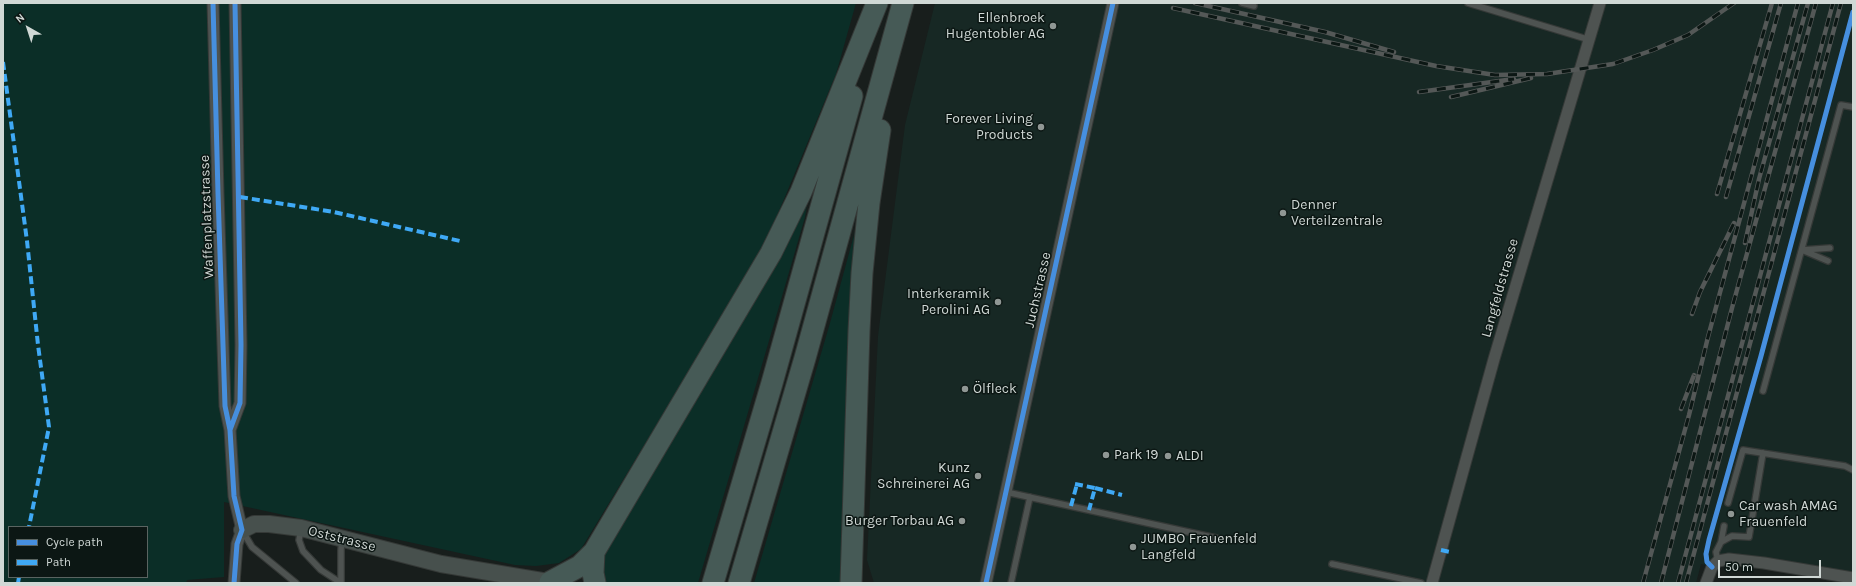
<!DOCTYPE html>
<html>
<head>
<meta charset="utf-8">
<style>
	body { margin:0 }
	#map { position:relative; width:1856px; height:586px; overflow:hidden; background:#181e1c; font-family:Karla,sans-serif }
	canvas { display:block }
	.frame { position:absolute; inset:0; border:4px solid #d0d8d5; pointer-events:none }
	.legend { position:absolute; left:8px; top:526px; width:140px; height:52px; box-sizing:border-box; background:#0c1714; border:1px solid #5a6461; margin:0; padding:5px 7px; list-style:none; font-size:12px; color:#d0d8d5 }
	.legend li { display:flex; align-items:center; gap:8px; height:20px }
	.legend b { width:20px; border:1px solid #5a6461 }
	.north { position:absolute; left:8px; top:8px; width:40px; height:40px; -webkit-text-stroke:3px #0c1714; paint-order:stroke; rotate:321deg; font-size:11px; font-weight:700; line-height:16px; text-align:center; color:#d0d8d5 }
	.north::after { content:''; display:block; margin:auto; width:14px; height:18px; background:#d0d8d5; clip-path:polygon(50% 0,100% 100%,50% 72%,0 100%) }
	.scale { position:absolute; left:1718px; top:560px; width:103px; height:18px; box-sizing:border-box; border:2px solid #d0d8d5; border-top:0; padding-left:5px; font-size:12px; line-height:14px; white-space:nowrap; color:#d0d8d5; -webkit-text-stroke:3px #0c1714; paint-order:stroke }
</style>
</head>
<body>
<div id="map">
<canvas width="1856" height="586"></canvas>
<div class="frame"></div>
<ul class="legend">
<li><b style="height:5px;background:#468fdf"></b>Cycle path</li>
<li><b style="height:5px;background:#3fa9f5"></b>Path</li>
</ul>
<div class="north">N</div>
<div class="scale">50 m</div>
</div>
<script>
const ctx = document.querySelector('canvas').getContext('2d');
ctx.lineJoin = 'round';
function fillPath(path, color) {
  ctx.fillStyle = color;
  ctx.fill(path, 'evenodd');
}
function poly(rows) {
  const path = new Path2D();
  for (const r of rows) {
    path.moveTo(r[0], r[1]);
    for (let i = 2; i < r.length; i += 2) path.lineTo(r[i], r[i + 1]);
  }
  return path;
}
function strokePath(path, color, width, dash) {
  ctx.strokeStyle = color;
  ctx.lineWidth = width;
  ctx.lineCap = dash ? 'butt' : 'round';
  ctx.setLineDash(dash || []);
  ctx.stroke(path);
}
function label(font, color, halo, rows, align = 'center') {
  ctx.font = font + ' Karla,sans-serif';
  ctx.lineWidth = 3;
  ctx.setLineDash([]);
  ctx.textBaseline = 'middle';
  ctx.strokeStyle = halo;
  ctx.fillStyle = color;
  for (const [text, x, y, turn = 0] of rows) {
    ctx.save();
    ctx.translate(x, y);
    ctx.rotate((+turn || 0) * Math.PI / 180);
    ctx.textAlign = isNaN(turn) ? turn : align;
    if (halo) ctx.strokeText(text, 0, 0);
    ctx.fillText(text, 0, 0);
    ctx.restore();
  }
}
const built = poly([
	[935,3,1853,3,1853,578,1739,559,1712,567,1701,564,1696,583,874,583,867,560,878,336,905,125]
]);
const green = poly([
	[3,3,856,3,836,74,762,252,581,549,559,563,536,566,515,565,224,502,224,577,187,580,186,583,3,583],
	[9,527,147,527,147,577,9,577],
	[808,197,805,217,778,310,698,583,601,583,604,554],
	[860,213,842,583,754,583,830,323]
]);
const lane = poly([
	[1242,3,1254,6],
	[1468,3,1590,40],
	[1828,261,1802,250,1830,248],
	[1763,391,1841,105,1853,107],
	[1006,492,1216,538],
	[1728,503,1743,450,1845,466,1853,470],
	[242,530,252,547,296,583],
	[301,530,299,540,303,551,321,570,341,583],
	[1721,542,1724,526],
	[1718,561,1716,552,1721,542,1732,536,1749,537,1763,453],
	[1332,564,1421,583],
	[341,583,341,550,342,539],
	[1011,583,1030,497]
]);
const street = poly([
	[213,3,218,193,225,406,230,430,234,496,242,530,237,544,234,583],
	[230,430,240,403,241,345,235,3],
	[986,583,1113,3],
	[1432,583,1494,359,1600,3],
	[1706,583,1712,567,1718,561,1729,559,1764,563,1853,578]
]);
const secondary = poly([
	[242,530,254,524,269,524,301,528,441,564,554,583]
]);
const highway = poly([
	[594,552,593,573,595,583],
	[550,582,580,566,594,552,771,253,801,192,877,3],
	[713,583,772,383,852,96],
	[739,583,805,358,903,3],
	[851,583,859,331,862,273,869,203,880,130]
]);
const rail = poly([
	[1195,3,1325,32,1394,52],
	[1173,8,1436,66,1495,75,1547,74,1613,64,1653,50,1688,35,1734,3],
	[1419,92,1514,79],
	[1451,97,1531,78],
	[1717,194,1772,3],
	[1726,197,1781,3],
	[1745,243,1759,179,1808,3],
	[1692,314,1700,292,1734,223],
	[1681,409,1694,375],
	[1643,583,1689,415,1708,337,1798,3],
	[1661,583,1732,308,1816,3],
	[1678,583,1833,3],
	[1686,583,1841,3]
]);
const quiet = poly([
	[3,62,27,241,38,345,49,427,29,527],
	[240,197,334,212,460,241],
	[1075,484,1095,488,1089,510],
	[1095,488,1122,495],
	[1071,506,1077,484],
	[1441,550,1450,552],
	[18,583,19,577]
]);
const cycleway = poly([
	[213,3,218,193,225,406,230,430,234,496,242,530,237,544,234,583],
	[230,430,240,403,241,345,235,3],
	[1712,567,1707,562,1706,554,1709,540,1761,356,1853,12],
	[986,583,1113,3]
]);
const markers = [
	[1053,26,4,"#909794"],
	[1041,127,4,"#909794"],
	[1283,213,4,"#909794"],
	[998,302,4,"#909794"],
	[965,389,4,"#909794"],
	[1106,455,4,"#909794"],
	[1168,456,4,"#909794"],
	[978,476,4,"#909794"],
	[1731,514,4,"#909794"],
	[962,521,4,"#909794"],
	[1133,547,4,"#909794"]
];
const poiNames = [
	["Ellenbroek",1045,18,"right"],
	["Hugentobler AG",1045,34,"right"],
	["Forever Living",1033,119,"right"],
	["Products",1033,135,"right"],
	["Denner",1291,205],
	["Verteilzentrale",1291,221],
	["Interkeramik",990,294,"right"],
	["Perolini AG",990,310,"right"],
	["Ölfleck",973,389],
	["Park 19",1114,455],
	["ALDI",1176,456],
	["Kunz",970,468,"right"],
	["Schreinerei AG",970,484,"right"],
	["Car wash AMAG",1739,506],
	["Frauenfeld",1739,522],
	["Burger Torbau AG",954,521,"right"],
	["JUMBO Frauenfeld",1141,539],
	["Langfeld",1141,555]
];
const streetNames = [
	["Waffenplatzstrasse",207,217,-92],
	["Langfeldstrasse",1500,288,-74],
	["Juchstrasse",1038,290,-77],
	["Oststrasse",342,539,14]
];
fillPath(built, '#172824');
fillPath(green, '#0b2e27');
strokePath(lane, '#353937', 8);
strokePath(street, '#353937', 13);
strokePath(secondary, '#353937', 18);
strokePath(highway, '#353937', 23);
strokePath(lane, '#4e5351', 5.5);
strokePath(street, '#4e5351', 11);
strokePath(secondary, '#47504d', 16);
strokePath(highway, '#465a56', 21);
strokePath(rail, '#545857', 4.5);
strokePath(rail, '#0c1714', 3, [9]);
strokePath(quiet, '#3fa9f5', 4, [8, 4]);
strokePath(cycleway, '#468fdf', 5);
for (const [x, y, r, color] of markers) {
  const dot = new Path2D();
  dot.arc(x, y, r, 0, 2 * Math.PI);
  ctx.fillStyle = color;
  ctx.fill(dot);
  strokePath(dot, '#0c1714', 1.5);
}
label('14px', '#d0d8d5', '#0c1714', poiNames, 'left');
label('14px', '#d0d8d5', '#0c1714', streetNames);
</script>
</body>
</html>
